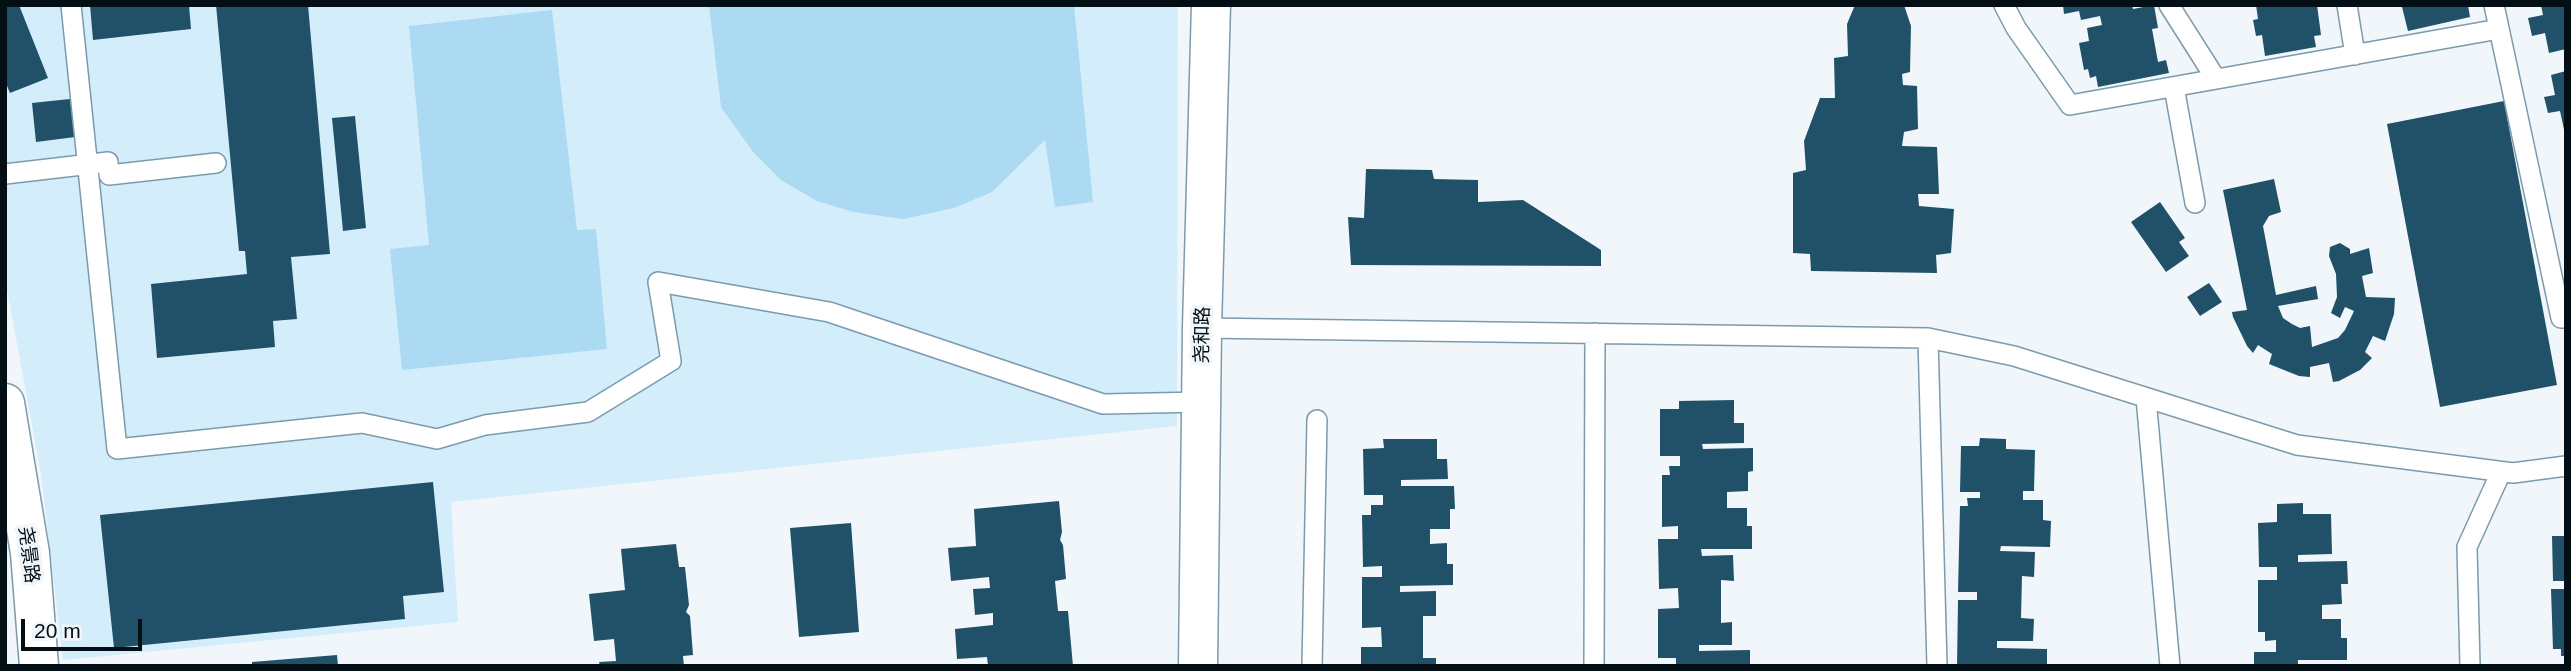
<!DOCTYPE html>
<html>
<head>
<meta charset="utf-8">
<style>
	body { margin:0 }
	#map { position:relative; width:2571px; height:671px; overflow:hidden; background:#f0f6fa; font-family:Arial,sans-serif }
	canvas { display:block }
	.frame { position:absolute; inset:0; border:7px solid #040e15; pointer-events:none }
	.scale { position:absolute; left:21px; top:619px; width:121px; height:32px; box-sizing:border-box; border:4px solid #040e15; border-top:0; padding-left:9px; font-size:21px; line-height:24px; white-space:nowrap; color:#040e15; -webkit-text-stroke:5px #f0f6fa; paint-order:stroke }
</style>
</head>
<body>
<div id="map">
<canvas width="2571" height="671"></canvas>
<div class="frame"></div>
<div class="scale">20 m</div>
</div>
<script>
const ctx = document.querySelector('canvas').getContext('2d');
ctx.lineJoin = 'round';
function fillPath(path, color) {
  ctx.fillStyle = color;
  ctx.fill(path, 'evenodd');
}
function poly(rows) {
  const path = new Path2D();
  for (const r of rows) {
    path.moveTo(r[0], r[1]);
    for (let i = 2; i < r.length; i += 2) path.lineTo(r[i], r[i + 1]);
  }
  return path;
}
function strokePath(path, color, width, dash) {
  ctx.strokeStyle = color;
  ctx.lineWidth = width;
  ctx.lineCap = dash ? 'butt' : 'round';
  ctx.setLineDash(dash || []);
  ctx.stroke(path);
}
function label(font, color, halo, rows, align = 'center') {
  ctx.font = font + ' Arial,"Noto Sans SC",sans-serif';
  ctx.lineWidth = 7;
  ctx.setLineDash([]);
  ctx.textBaseline = 'middle';
  ctx.strokeStyle = halo;
  ctx.fillStyle = color;
  for (const [text, x, y, turn = 0] of rows) {
    ctx.save();
    ctx.translate(x, y);
    ctx.rotate((+turn || 0) * Math.PI / 180);
    ctx.textAlign = isNaN(turn) ? turn : align;
    if (halo) ctx.strokeText(text, 0, 0);
    ctx.fillText(text, 0, 0);
    ctx.restore();
  }
}
const built = poly([
	[5,5,1178,5,1177,426,451,502,458,622,63,660,41,474,5,279]
]);
const green = poly([
	[709,5,1074,5,1093,202,1055,207,1045,140,992,192,954,208,903,219,853,212,817,201,781,180,753,152,721,107],
	[552,10,577,230,596,229,607,349,402,370,390,249,429,245,409,26]
]);
const building = poly([
	[5,5,19,5,48,78,10,93,5,81],
	[90,5,189,5,191,29,93,40],
	[216,5,308,5,330,254,291,257,297,319,273,321,275,347,157,358,151,284,247,274,245,251,239,251],
	[1855,5,1904,5,1911,26,1910,72,1902,74,1903,85,1917,86,1918,129,1904,132,1902,146,1937,147,1939,194,1918,194,1919,206,1954,209,1951,253,1936,255,1937,273,1811,271,1810,254,1793,253,1793,173,1806,170,1804,141,1820,98,1835,98,1834,58,1848,56,1847,24],
	[2063,5,2132,5,2133,9,2154,5,2158,28,2152,29,2158,62,2166,60,2169,73,2098,87,2096,76,2090,78,2088,69,2084,70,2079,43,2089,41,2087,28,2102,25,2100,16,2081,20,2079,11,2064,14],
	[2256,5,2317,5,2321,35,2314,36,2316,47,2265,56,2262,35,2256,36,2253,20,2258,19],
	[2407,5,2468,5,2470,17,2408,31,2402,7],
	[2541,5,2566,5,2566,49,2549,53,2545,33,2532,36,2528,18,2543,15],
	[2566,71,2566,134,2565,134,2560,111,2548,113,2544,97,2555,95,2551,75],
	[70,99,75,137,36,142,32,103],
	[2504,101,2557,385,2440,407,2387,124],
	[355,116,366,228,343,231,332,118],
	[1366,169,1432,170,1434,179,1478,180,1478,202,1523,200,1601,250,1601,266,1351,265,1348,217,1364,218],
	[2274,179,2281,212,2269,216,2263,226,2276,295,2316,286,2318,299,2278,306,2283,318,2292,324,2300,328,2310,326,2312,347,2338,338,2345,330,2354,311,2345,307,2340,318,2331,313,2337,297,2336,274,2329,256,2330,247,2340,243,2350,249,2350,254,2369,248,2373,273,2362,276,2366,297,2395,298,2394,314,2385,341,2373,336,2365,352,2372,358,2360,370,2339,381,2333,382,2329,363,2310,367,2310,377,2299,376,2269,364,2272,354,2258,345,2253,353,2247,346,2233,317,2232,312,2247,310,2223,190],
	[2160,202,2185,238,2179,242,2189,256,2166,272,2131,222],
	[2209,283,2222,302,2200,316,2187,297],
	[1734,400,1734,423,1744,423,1744,443,1702,444,1703,449,1753,448,1753,471,1748,472,1748,491,1727,492,1727,508,1747,508,1747,526,1752,526,1752,549,1701,549,1702,556,1733,555,1734,581,1721,580,1721,623,1732,622,1732,645,1699,645,1699,651,1750,650,1750,666,1676,666,1676,658,1658,658,1658,609,1679,608,1678,588,1659,589,1658,539,1678,539,1678,526,1662,527,1662,475,1670,475,1669,466,1680,466,1680,456,1660,456,1660,409,1679,409,1679,401],
	[1980,438,2006,439,2006,449,2035,450,2034,491,2023,491,2023,500,2043,500,2043,520,2051,521,2050,547,2001,546,2000,551,2035,552,2034,577,2022,576,2021,618,2034,619,2033,641,1997,641,1997,648,2047,649,2047,666,1957,666,1958,600,1977,600,1977,592,1958,592,1960,506,1968,506,1967,498,1980,498,1980,492,1960,492,1961,446,1979,446],
	[1383,439,1437,439,1437,459,1447,459,1448,479,1401,480,1401,486,1454,486,1455,509,1450,509,1450,529,1430,529,1430,544,1447,543,1447,564,1453,564,1453,585,1400,586,1400,592,1436,591,1436,616,1423,616,1423,658,1436,658,1436,666,1361,666,1361,647,1382,647,1381,627,1362,628,1362,577,1382,577,1382,566,1363,567,1362,515,1371,515,1371,505,1383,505,1383,495,1364,495,1363,449,1384,448],
	[433,482,444,592,403,596,405,619,114,648,100,515],
	[1059,501,1062,532,1060,540,1063,545,1066,579,1055,581,1058,611,1068,611,1073,666,988,666,987,657,957,659,955,629,993,625,993,613,975,615,973,589,990,588,989,577,951,581,948,548,976,546,974,509],
	[2303,503,2303,514,2331,514,2332,554,2298,555,2298,562,2347,561,2348,584,2341,584,2342,604,2322,605,2322,619,2341,619,2341,638,2347,638,2347,660,2298,660,2298,666,2254,666,2254,652,2276,652,2276,640,2265,641,2265,632,2258,632,2258,580,2277,580,2277,567,2259,567,2258,523,2277,522,2277,504],
	[851,523,859,632,799,637,790,528],
	[2552,536,2566,536,2566,581,2553,581],
	[676,544,679,567,685,567,689,605,686,612,690,616,693,655,683,656,684,666,600,666,599,662,616,661,614,639,594,641,589,594,625,590,621,549],
	[2551,589,2566,589,2566,656,2561,656,2561,649,2553,649],
	[337,655,338,666,252,666,252,662]
]);
const lane = poly([
	[71,5,117,449,362,423,437,439,485,425,588,412,671,361,658,282,829,312,1103,404,1202,402],
	[2004,5,2016,28,2070,105,2499,29],
	[2169,5,2216,79],
	[2347,5,2355,55],
	[2494,5,2561,318,2566,318],
	[2174,87,2195,203],
	[5,174,108,162,109,175,216,163],
	[1202,328,1928,338,2014,356,2297,445,2513,473,2566,466],
	[1928,338,1937,666],
	[2146,398,2170,666],
	[1312,666,1317,420],
	[1594,666,1595,333],
	[2470,666,2467,547,2501,472]
]);
const street = poly([
	[5,403,30,553,39,666]
]);
const secondary = poly([
	[1198,666,1202,328,1211,5]
]);
const streetNames = [
	["尧和路",1203,335,-89],
	["尧景路",28,555,83]
];
fillPath(built, '#d4edfb');
fillPath(green, '#addaf3');
fillPath(building, '#215169');
strokePath(lane, '#7b9bad', 22);
strokePath(street, '#7b9bad', 41);
strokePath(secondary, '#7b9bad', 41);
strokePath(lane, '#fff', 19);
strokePath(street, '#fff', 38);
strokePath(secondary, '#fff', 38);
label('19px', '#040e15', '#f0f6fa', streetNames);
</script>
</body>
</html>
